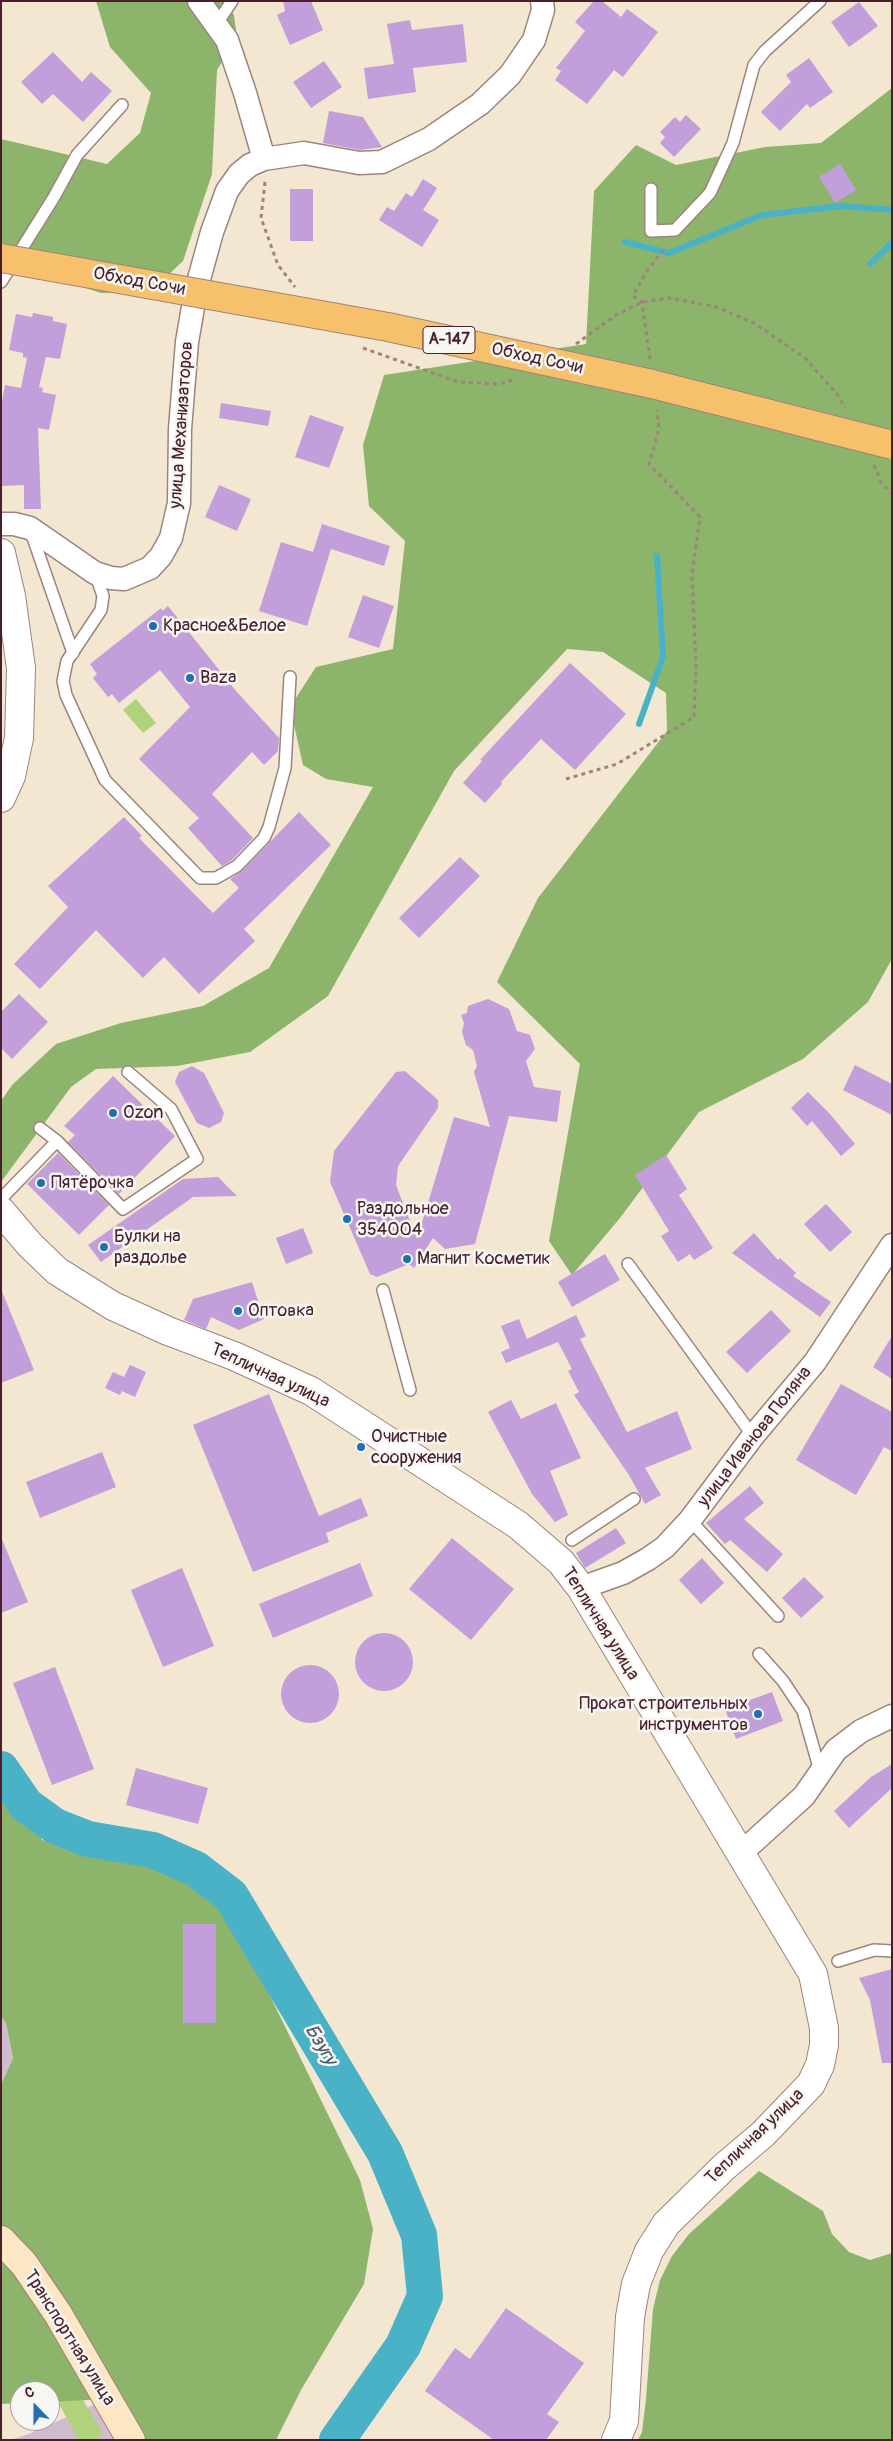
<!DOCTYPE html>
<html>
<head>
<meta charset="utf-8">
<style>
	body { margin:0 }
	#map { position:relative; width:893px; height:2441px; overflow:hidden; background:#f3e7d1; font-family:Pangolin,sans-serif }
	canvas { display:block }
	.frame { position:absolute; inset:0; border:2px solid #4a1f2b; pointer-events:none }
	.north { position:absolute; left:10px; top:2381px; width:50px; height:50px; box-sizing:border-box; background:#f6f6f2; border:1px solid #b1a0a2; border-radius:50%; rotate:338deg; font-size:14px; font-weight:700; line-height:20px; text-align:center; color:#4a1f2b }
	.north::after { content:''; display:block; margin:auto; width:18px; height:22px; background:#1f6fb2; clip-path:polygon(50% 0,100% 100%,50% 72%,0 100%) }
</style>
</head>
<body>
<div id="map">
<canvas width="893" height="2441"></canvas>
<div class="frame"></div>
<div class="north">С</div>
</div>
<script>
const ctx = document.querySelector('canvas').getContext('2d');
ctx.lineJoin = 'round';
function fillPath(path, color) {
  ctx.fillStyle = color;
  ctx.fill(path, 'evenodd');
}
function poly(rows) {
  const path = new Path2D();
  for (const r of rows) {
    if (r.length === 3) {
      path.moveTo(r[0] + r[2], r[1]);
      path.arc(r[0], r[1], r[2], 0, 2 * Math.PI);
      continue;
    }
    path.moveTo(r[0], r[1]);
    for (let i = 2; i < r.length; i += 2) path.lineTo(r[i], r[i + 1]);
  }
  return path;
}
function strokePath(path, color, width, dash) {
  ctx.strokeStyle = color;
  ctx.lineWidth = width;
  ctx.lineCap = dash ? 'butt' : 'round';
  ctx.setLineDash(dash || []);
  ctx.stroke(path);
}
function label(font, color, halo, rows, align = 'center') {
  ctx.font = font + ' Pangolin,sans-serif';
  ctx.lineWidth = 5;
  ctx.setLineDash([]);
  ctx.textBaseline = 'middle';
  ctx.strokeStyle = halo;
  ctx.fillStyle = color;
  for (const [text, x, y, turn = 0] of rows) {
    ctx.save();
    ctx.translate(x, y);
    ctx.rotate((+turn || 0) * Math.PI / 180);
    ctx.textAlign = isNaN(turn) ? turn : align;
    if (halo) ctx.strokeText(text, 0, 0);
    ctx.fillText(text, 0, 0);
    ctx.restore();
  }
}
const industrial = poly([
	[1,2017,6,2023,13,2058,1,2085],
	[106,2399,129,2440,10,2440,29,2434]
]);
const green = poly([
	[136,699,156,723,143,733,123,710],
	[1,2276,46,2337,102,2432,98,2440,79,2440,27,2347]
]);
const forest = poly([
	[96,1,223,1,234,15,237,38,217,70,212,174,183,261,150,292,101,293,53,277,18,271,1,280,1,139,107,164,140,133,151,93,110,47],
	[892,88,892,959,868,1002,803,1059,699,1112,620,1218,572,1275,549,1241,580,1064,497,982,538,898,667,731,666,693,603,652,567,649,454,771,328,996,250,1052,177,1066,96,1069,71,1087,1,1182,1,1101,12,1085,56,1044,121,1023,203,1006,269,968,373,787,326,779,303,765,290,707,316,667,393,649,405,541,369,506,363,445,384,375,586,344,594,191,636,145,676,165,765,147,821,143],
	[1,1758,42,1840,212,1877,360,2180,373,2229,364,2284,301,2390,276,2440,129,2440,106,2399,50,2402,50,2391,20,2391,20,2403,1,2404,1,2085,13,2058,6,2023,1,2017],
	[759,2171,823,2211,832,2234,849,2252,870,2260,892,2253,892,2440,638,2440,642,2432,646,2399,653,2309,660,2280,672,2256,689,2234]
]);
const stream = poly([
	[625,242,669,253,762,215,841,206,892,210],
	[870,264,892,243],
	[639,724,663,657,657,556]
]);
const river = poly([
	[1,1769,26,1805,55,1826,88,1839,153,1850,196,1869,231,1896,385,2153,419,2235,425,2296,403,2346,337,2440]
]);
const building = poly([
	[283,1,311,1,323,30,290,45,277,15,285,11],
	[594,1,602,1,621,17,627,9,658,32,623,77,614,70,587,104,555,80,561,71,556,68,585,31,575,22],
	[859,2,878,26,849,47,831,22],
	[410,20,412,30,463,24,467,62,413,68,416,92,368,99,364,68,394,64,387,24],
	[53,52,82,82,91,72,112,91,83,122,53,94,42,104,21,82],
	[809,58,833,92,810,108,807,104,780,131,761,112,791,82,786,75],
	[324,61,342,87,311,108,293,82],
	[329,111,363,117,382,147,360,150,323,143],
	[686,115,701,129,674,157,660,143,665,137,660,132,675,117,680,122],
	[840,164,856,190,835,203,819,177],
	[423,179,437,188,423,210,439,220,422,247,379,220,387,207,394,211,406,193,412,197],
	[290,189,313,189,313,241,290,241],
	[33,313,53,317,53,321,67,324,60,359,46,357,39,387,43,388,42,392,56,395,49,430,38,428,41,509,24,509,24,485,1,486,1,406,5,385,21,388,27,358,23,357,23,353,9,350,16,314,32,317],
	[221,403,271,411,268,426,219,418],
	[310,415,344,427,329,468,295,457],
	[219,485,251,499,237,531,205,517],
	[322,524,390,546,384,566,331,549,307,626,259,611,281,542,313,552],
	[363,595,394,606,379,648,348,637],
	[168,606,236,691,279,738,278,751,264,765,252,752,212,794,253,838,232,860,222,866,188,828,199,818,139,759,190,707,160,670,119,703,112,694,108,697,93,678,97,674,90,664,161,608,162,611],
	[570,663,626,714,575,770,541,739,501,782,502,784,485,803,463,783,482,761,480,760],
	[299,812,331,845,244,929,255,941,199,994,164,957,143,978,96,930,40,989,14,964,68,907,48,886,124,817,142,836,139,838,213,913,239,888,230,879,242,871],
	[460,857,480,876,419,938,399,918],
	[19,994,48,1022,12,1059,1,1048,1,1012],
	[488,999,509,1009,517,1031,530,1035,535,1049,526,1061,534,1087,561,1091,557,1122,509,1116,475,1244,445,1249,433,1238,414,1268,409,1264,377,1277,370,1274,330,1182,334,1151,396,1072,405,1071,438,1100,438,1108,398,1166,396,1185,417,1239,454,1117,490,1127,474,1072,477,1066,473,1050,466,1045,462,1032,464,1023,461,1015,467,1013,468,1006],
	[855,1065,892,1084,892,1115,843,1090],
	[192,1066,204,1073,224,1113,221,1122,209,1128,197,1123,175,1082,179,1072],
	[113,1076,175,1136,119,1194,68,1142,75,1135,64,1126],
	[808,1092,830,1114,855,1144,841,1156,812,1121,807,1126,791,1108],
	[58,1153,109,1205,79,1235,27,1184],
	[666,1155,687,1189,679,1195,713,1248,694,1260,690,1254,678,1262,661,1236,669,1231,635,1175],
	[218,1177,237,1196,193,1197,101,1262,88,1245,183,1179],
	[826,1204,852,1232,830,1252,804,1224],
	[303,1228,313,1253,286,1264,276,1238],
	[754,1233,778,1260,780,1258,796,1273,793,1276,831,1302,820,1317,732,1253],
	[605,1254,620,1280,572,1307,558,1282],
	[252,1282,264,1319,239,1330,211,1317,206,1329,184,1320,193,1299],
	[1,1289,34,1370,1,1383],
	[771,1310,791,1331,747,1373,726,1352],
	[576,1315,586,1336,580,1339,627,1432,677,1411,692,1449,645,1468,661,1495,645,1504,629,1475,574,1395,579,1392,568,1371,572,1369,558,1342,506,1363,501,1352,510,1348,501,1326,519,1319,527,1339],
	[892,1336,892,1379,873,1367],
	[130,1365,146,1372,135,1397,122,1391,120,1395,105,1388,113,1372,124,1377],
	[841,1384,892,1412,892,1451,884,1447,856,1495,796,1460],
	[269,1394,319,1516,361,1498,368,1516,326,1533,329,1542,253,1572,193,1425],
	[511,1400,521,1419,556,1403,581,1458,550,1471,568,1515,555,1522,532,1494,488,1412],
	[102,1452,116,1487,40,1518,26,1482],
	[750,1486,764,1503,744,1519,783,1554,767,1572,730,1540,725,1544,706,1523],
	[616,1528,626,1543,585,1568,576,1553],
	[1,1537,28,1602,1,1613],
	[452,1538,514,1589,471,1640,409,1589],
	[702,1558,724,1583,701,1604,679,1580],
	[360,1563,373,1596,273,1638,259,1604],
	[182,1568,214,1646,163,1667,131,1590],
	[804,1577,824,1597,801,1618,782,1598],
	[384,1662,29],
	[310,1694,29],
	[55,1667,94,1769,52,1785,13,1683],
	[772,1692,783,1721,736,1739,725,1709],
	[892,1764,892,1788,849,1828,834,1811,871,1777],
	[136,1768,208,1788,198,1824,126,1805],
	[183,1924,216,1924,216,2023,183,2023],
	[892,1969,892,2063,882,2063,870,2000,859,1978],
	[506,2308,584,2363,547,2414,559,2422,546,2440,494,2440,425,2391,455,2348,470,2359]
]);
const path = poly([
	[265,182,261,218,278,265,295,287],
	[576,344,616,315,642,302,670,298,716,307,754,323,805,358,837,394,845,408],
	[363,348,458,382,499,384,515,379],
	[650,359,642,302,633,296,645,274,666,246],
	[874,465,881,482,892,494],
	[566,779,617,764,694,717,696,667,692,574,700,517,649,464,659,429,657,410]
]);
const service = poly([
	[216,25,232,1],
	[651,189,651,231,675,230,710,193,733,143,754,65,765,51,820,1],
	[1,282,54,197,77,155,122,105],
	[31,532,73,653],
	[95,573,103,596,101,610,67,661,63,681,66,695,105,780,200,878,216,878,237,866,264,838,269,827,285,768,290,677],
	[40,1128,57,1141,123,1209,197,1159,171,1109,128,1072],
	[1,1199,57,1141],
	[628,1264,753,1436],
	[383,1290,410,1390],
	[690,1520,778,1616],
	[572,1540,634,1499],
	[759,1654,783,1681,803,1711,820,1771],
	[838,1961,874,1950,892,1951]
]);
const minor = poly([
	[199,1,227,40,245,93,264,159],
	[1,524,14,524,30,528,95,573,111,578,124,579,150,568,161,556,171,538,179,503,180,429,187,342,196,290,212,232,227,191,239,174,250,165,264,159,304,153,359,163,382,162,429,139,480,104,510,75,534,40,543,10,542,1],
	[581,1588,623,1573,648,1559,665,1547,690,1520,753,1436,815,1362,892,1245],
	[740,1854,804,1796,836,1750,861,1731,892,1716]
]);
const tertiary = poly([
	[1,553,11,596,21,668,19,738,11,776,1,798],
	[1,1211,30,1245,57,1271,113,1306,168,1331,234,1356,311,1391,518,1525,561,1562,581,1588,813,1974,824,2028,824,2045,820,2065,811,2084,763,2134,724,2167,666,2224,649,2251,636,2284,630,2317,624,2421,616,2440]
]);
const secondary = poly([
	[1,2240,24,2264,58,2314,131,2440]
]);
const trunkBridge = poly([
	[1,258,388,327,652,384,892,445]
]);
const markers = [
	[153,626,5,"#1f6fb2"],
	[190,678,5,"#1f6fb2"],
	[113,1113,5,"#1f6fb2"],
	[41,1183,5,"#1f6fb2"],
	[347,1219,5,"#1f6fb2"],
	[104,1247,5,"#1f6fb2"],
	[407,1259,5,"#1f6fb2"],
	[238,1311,5,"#1f6fb2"],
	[361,1447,5,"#1f6fb2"],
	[758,1714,5,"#1f6fb2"]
];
const shields = [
	[449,340,52]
];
const shieldNames = [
	["А-147",449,340]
];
const streetNames = [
	["Обход Сочи",139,282,10],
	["Обход Сочи",537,359,12],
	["улица Механизаторов",182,425,-86],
	["Тепличная улица",270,1376,25],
	["улица Иванова Поляна",755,1437,-52],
	["Тепличная улица",600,1624,58],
	["Тепличная улица",755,2137,-44],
	["Транспортная улица",69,2338,58]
];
const poiNames = [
	["Красное&Белое",163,626],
	["Baza",200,678],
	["Ozon",123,1113],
	["Пятёрочка",51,1183],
	["Раздольное",357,1209],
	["354004",357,1230],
	["Булки на",114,1237],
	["раздолье",114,1258],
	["Магнит Косметик",417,1259],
	["Оптовка",248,1311],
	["Очистные",371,1437],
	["сооружения",371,1458],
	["Прокат строительных",748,1704,"right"],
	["инструментов",748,1725,"right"]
];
const waterNames = [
	["Бзугу",320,2045,59]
];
fillPath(industrial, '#cfbdce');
fillPath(green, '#b0d27b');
fillPath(forest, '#8cb46b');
strokePath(stream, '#49b2c7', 6);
strokePath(river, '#49b2c7', 36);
fillPath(building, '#c29edb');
strokePath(service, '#9e837e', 14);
strokePath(minor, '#9e837e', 25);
strokePath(tertiary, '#9e837e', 30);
strokePath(secondary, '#9e837e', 30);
strokePath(path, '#9e837e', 3, [4, 4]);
strokePath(service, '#fff', 11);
strokePath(minor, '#fff', 22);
strokePath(tertiary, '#fff', 28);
strokePath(secondary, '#fce6c4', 28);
strokePath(trunkBridge, '#9e837e', 30, []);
strokePath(trunkBridge, '#f7c06b', 28);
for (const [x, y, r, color] of markers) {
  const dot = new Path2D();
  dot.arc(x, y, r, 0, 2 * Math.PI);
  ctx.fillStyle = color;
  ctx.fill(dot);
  strokePath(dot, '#f6f6f2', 2);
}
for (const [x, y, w] of shields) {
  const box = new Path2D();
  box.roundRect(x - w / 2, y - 13.5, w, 27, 4);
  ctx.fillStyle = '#f6f6f2';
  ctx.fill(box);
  strokePath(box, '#4a1f2b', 1);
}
label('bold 16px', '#4a1f2b', null, shieldNames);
label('18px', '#4a1f2b', '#f6f6f2', streetNames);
label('18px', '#4a1f2b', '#f6f6f2', poiNames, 'left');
label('italic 19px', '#4a5a69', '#f6f6f2', waterNames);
</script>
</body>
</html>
